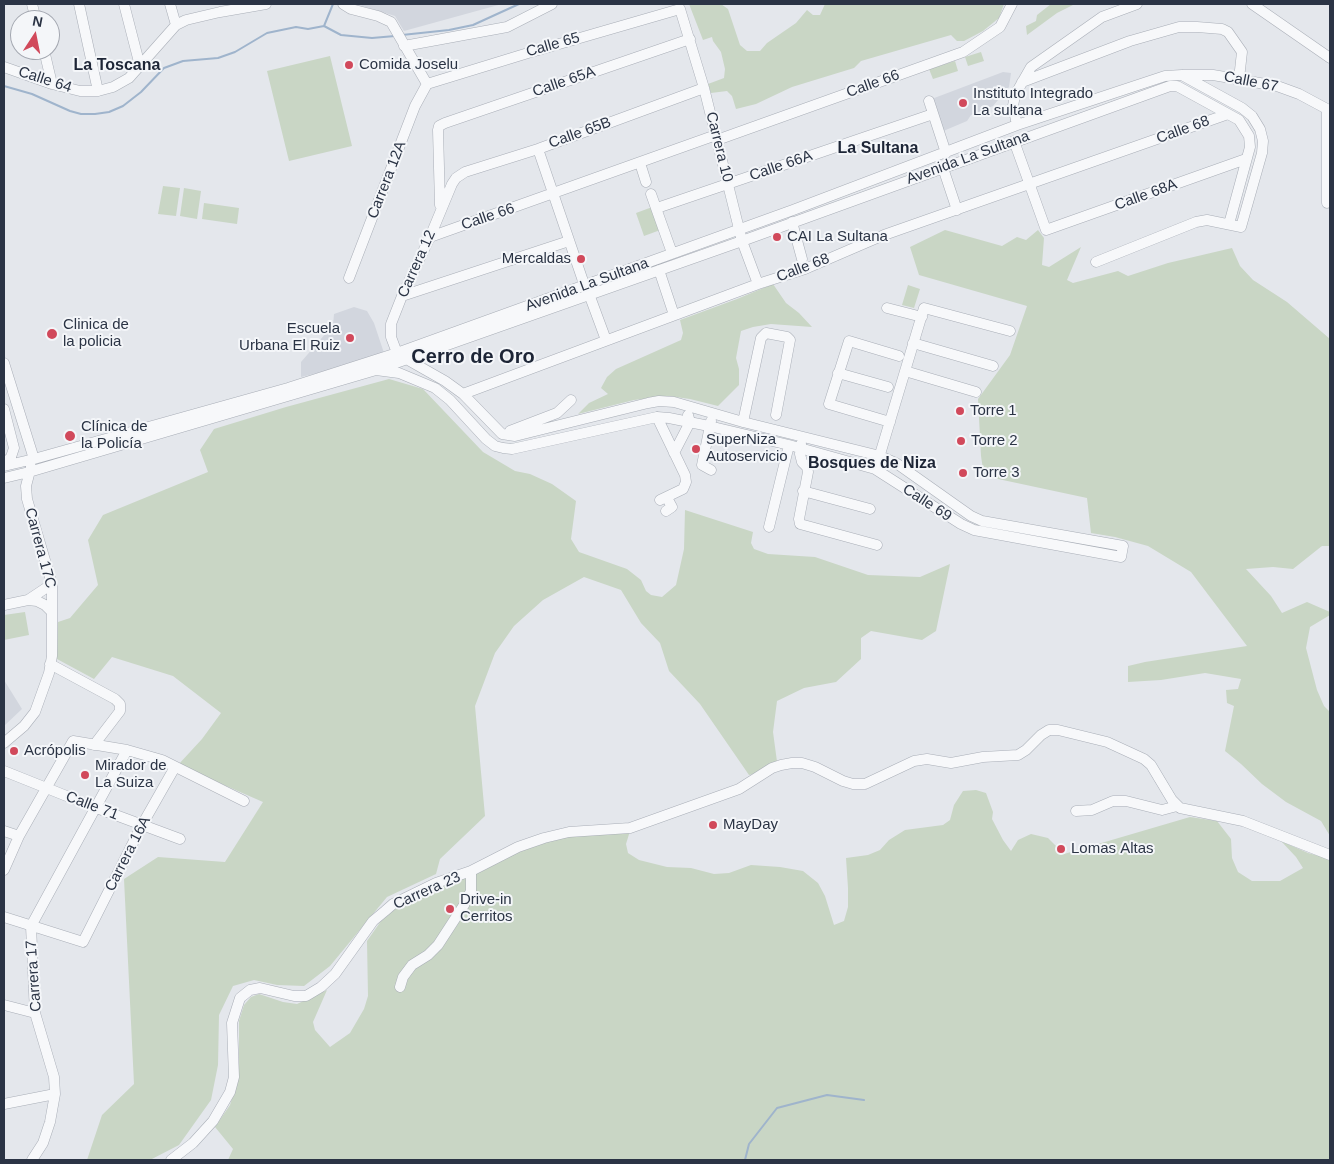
<!DOCTYPE html>
<html>
<head>
<meta charset="utf-8">
<style>
	body { margin:0 }
	#map { position:relative; width:1334px; height:1164px; overflow:hidden; background:#e4e7ec; font-family:Arial,sans-serif }
	canvas { display:block }
	.frame { position:absolute; inset:0; border:5px solid #2b3445; pointer-events:none }
	.north { position:absolute; left:10px; top:10px; width:50px; height:50px; box-sizing:border-box; background:#f4f6f9; border:1px solid #a4a8b1; border-radius:50%; rotate:11deg; font-size:14px; font-weight:700; line-height:20px; text-align:center; color:#2b3445 }
	.north::after { content:''; display:block; margin:auto; width:18px; height:22px; background:#d1495b; clip-path:polygon(50% 0,100% 100%,50% 72%,0 100%) }
</style>
</head>
<body>
<div id="map">
<canvas width="1334" height="1164"></canvas>
<div class="frame"></div>
<div class="north">N</div>
</div>
<script>
const ctx = document.querySelector('canvas').getContext('2d');
ctx.lineJoin = 'round';
function fillPath(path, color) {
  ctx.fillStyle = color;
  ctx.fill(path, 'evenodd');
}
function poly(rows) {
  const path = new Path2D();
  for (const r of rows) {
    path.moveTo(r[0], r[1]);
    for (let i = 2; i < r.length; i += 2) path.lineTo(r[i], r[i + 1]);
  }
  return path;
}
function strokePath(path, color, width, dash) {
  ctx.strokeStyle = color;
  ctx.lineWidth = width;
  ctx.lineCap = dash ? 'butt' : 'round';
  ctx.setLineDash(dash || []);
  ctx.stroke(path);
}
function label(font, color, halo, rows, align = 'center') {
  ctx.font = font + ' Arial,sans-serif';
  ctx.lineWidth = 4;
  ctx.setLineDash([]);
  ctx.textBaseline = 'middle';
  ctx.strokeStyle = halo;
  ctx.fillStyle = color;
  for (const [text, x, y, turn = 0] of rows) {
    ctx.save();
    ctx.translate(x, y);
    ctx.rotate((+turn || 0) * Math.PI / 180);
    ctx.textAlign = isNaN(turn) ? turn : align;
    if (halo) ctx.strokeText(text, 0, 0);
    ctx.fillText(text, 0, 0);
    ctx.restore();
  }
}
const built = poly([
	[356,4,502,4,404,31,395,16],
	[1003,72,1011,73,1009,87,993,106,971,115,967,121,941,132,929,100],
	[354,307,367,311,374,323,384,353,342,367,301,377,301,362,333,325,334,314],
	[4,680,22,709,4,726]
]);
const green = poly([
	[689,4,721,4,728,9,740,45,747,51,760,51,767,43,796,23,807,10,813,15,820,15,825,4,1004,4,999,18,983,31,964,41,957,41,951,35,861,61,854,68,792,87,756,104,736,109,732,96,727,91,711,93,708,84,724,78,725,69,721,52,713,41,712,37,703,40],
	[1051,4,1075,4,1057,13,1027,35,1026,26,1036,21,1037,15],
	[981,52,984,61,968,66,965,57],
	[330,56,352,146,289,161,267,71],
	[955,61,958,71,933,79,929,69],
	[163,186,180,188,176,216,158,214],
	[184,188,201,191,197,219,180,216],
	[204,203,239,208,237,224,202,219],
	[655,206,663,229,644,236,636,213],
	[945,230,1002,246,1017,237,1026,240,1038,230,1044,238,1042,265,1049,267,1081,247,1067,280,1073,283,1118,271,1128,276,1168,263,1232,248,1240,266,1253,280,1287,302,1330,339,1330,546,1322,546,1293,569,1273,567,1246,569,1271,596,1282,613,1307,602,1330,612,1330,615,1310,627,1306,648,1317,690,1324,706,1330,712,1330,836,1321,821,1286,802,1262,784,1241,764,1225,751,1234,706,1227,703,1226,690,1238,689,1241,679,1205,673,1161,680,1128,682,1128,666,1145,662,1247,646,1191,572,1148,546,1115,537,1091,533,1087,498,984,476,981,456,978,399,1010,355,1027,306,919,275,910,247],
	[773,284,786,303,799,313,812,327,771,324,753,327,741,331,736,358,739,369,739,385,718,406,690,399,668,396,634,400,578,414,589,403,608,394,601,388,607,377,616,369,681,340,683,333,680,320,737,299],
	[908,285,920,289,914,308,902,305],
	[389,379,423,389,483,452,515,471,530,474,552,484,576,501,571,539,579,552,627,569,641,580,646,591,651,595,662,597,676,585,684,549,685,510,753,532,751,543,754,549,768,554,815,557,868,575,920,577,950,564,936,631,922,640,871,631,861,638,861,659,836,682,804,688,777,701,773,732,778,769,749,775,700,704,669,671,660,643,641,623,621,590,584,577,543,600,514,626,495,653,475,706,485,816,440,859,436,874,387,897,330,966,304,986,277,985,254,980,233,986,219,1015,218,1065,211,1100,179,1145,150,1160,87,1160,102,1115,134,1084,124,879,158,857,225,862,263,802,178,765,202,739,221,713,173,676,112,657,94,679,57,659,58,622,70,618,98,585,88,540,103,515,208,472,200,450,214,429,286,407],
	[25,612,29,635,4,640,4,615],
	[976,790,986,793,993,812,992,819,1003,840,1011,851,1018,840,1031,834,1048,838,1064,854,1190,817,1217,821,1231,839,1232,858,1238,872,1252,881,1280,881,1303,868,1296,857,1281,841,1308,853,1330,859,1330,1160,228,1160,233,1149,215,1127,230,1105,239,1076,239,1021,244,1005,251,997,259,994,283,1002,297,1004,327,990,313,1022,315,1030,330,1047,350,1033,364,1009,368,996,367,941,381,921,401,904,518,850,571,834,630,831,626,844,628,853,639,860,667,867,691,868,714,874,729,873,751,865,780,867,803,871,818,883,825,896,834,925,844,921,848,907,848,888,846,858,868,855,880,850,889,840,905,830,943,825,950,820,954,805,963,791]
]);
const stream = poly([
	[324,26,333,4],
	[402,35,449,30,473,25,519,4],
	[4,86,32,94,70,111,81,114,95,114,109,112,123,106,141,92,164,68,183,61,218,58,235,52,267,33,296,27,308,29,324,26,341,35,372,38,395,36],
	[745,1160,749,1144,777,1108,827,1095,864,1100]
]);
const minor = poly([
	[32,4,36,20],
	[79,4,98,91],
	[124,4,140,66],
	[170,4,176,25],
	[343,4,351,9,378,16,391,22,427,84],
	[1252,4,1330,58],
	[404,46,507,27,552,4],
	[44,50,52,84],
	[4,67,52,84,80,91,98,91,113,87,129,78,176,25,186,20,220,12,266,4],
	[1183,75,1213,75,1277,86,1299,94,1327,109],
	[1022,82,1130,41,1179,27,1197,27,1222,29,1228,32,1242,52,1239,79],
	[427,84,528,53,680,9,704,88,742,241,758,284],
	[929,101,946,153],
	[1017,125,1013,106,1015,95,1031,67,1102,17,1137,4],
	[717,140,963,52,1000,27,1012,4],
	[1014,141,1046,230,1246,159],
	[538,149,584,284],
	[640,163,646,182],
	[943,168,957,210],
	[651,194,672,253],
	[1327,203,1327,109],
	[440,205,438,130,439,126,445,123,690,39],
	[657,208,933,114],
	[792,222,802,259],
	[430,237,716,135],
	[659,270,674,315],
	[349,278,415,106,427,84],
	[589,294,606,340],
	[402,296,569,241],
	[887,308,922,317],
	[913,343,993,366],
	[397,353,391,337,391,324,402,296,430,237,452,184,456,178,465,172,538,149,704,88],
	[401,356,445,381,463,394,502,434],
	[4,363,34,459],
	[376,370,399,373,435,388,450,400,486,439,495,446,503,448,512,449,657,417,669,418,709,426,789,445,875,469,961,524,974,530,1121,557,1123,546,982,521,971,516,896,463,880,456,743,422,674,402,659,401,648,403,515,436,502,434],
	[905,371,976,392],
	[838,373,888,387],
	[463,394,758,284,805,269,884,235,1228,114],
	[4,409,14,448,11,457,4,464],
	[657,417,685,475,686,482,683,489,660,500],
	[743,422,761,338,766,333,787,337,790,340,776,415],
	[890,422,829,404,849,341,899,356],
	[510,431,557,413,571,400],
	[801,444,800,454,802,462,807,467,808,472,799,519,800,524,877,545],
	[674,453,690,422,688,415],
	[878,461,924,308,1010,331],
	[4,466,34,459,288,388,397,353,793,210,1017,125,1165,76,1182,75,1242,108,1252,116,1260,129,1263,141,1262,153,1241,227,1207,220,1196,222,1096,262],
	[711,470,702,465,711,421],
	[4,478,29,472,376,370,742,241,1170,86,1177,86,1239,120,1249,136,1250,147,1229,224],
	[803,491,870,509],
	[666,511,672,507,667,498],
	[769,527,789,445],
	[28,600,37,601,45,605,52,612],
	[4,605,28,600,52,584],
	[50,664,115,699,120,704,120,711,94,745],
	[4,743,24,726,35,712,49,673,52,656,52,584,27,499,26,486,31,467],
	[4,771,94,807,180,839],
	[1076,811,1092,810,1113,801,1126,801,1162,810,1177,806],
	[4,831,19,836],
	[4,870,19,836,73,741,127,750,162,760,244,801],
	[4,917,83,942,142,825,175,767],
	[400,987,403,977,412,965,428,955,438,945,464,905,471,891,471,871],
	[4,1005,35,1013],
	[4,1104,55,1094],
	[32,1160,43,1143,50,1122,55,1094,54,1077,35,1013,31,926,127,750],
	[171,1160,193,1143,213,1121,230,1092,234,1077,232,1023,240,998,250,990,260,988,294,996,306,996,321,987,335,974,373,921,385,911,393,904,436,883,471,871,518,847,544,838,569,832,630,828,739,789,772,768,781,765,792,763,802,763,815,767,843,781,853,784,865,784,914,761,927,759,951,763,983,757,1018,755,1026,750,1041,735,1049,730,1058,730,1107,742,1144,759,1151,765,1172,800,1180,808,1243,821,1330,855]
]);
const markers = [
	[349,65,5,"#d1495b"],
	[963,103,5,"#d1495b"],
	[777,237,5,"#d1495b"],
	[581,259,5,"#d1495b"],
	[52,334,6,"#d1495b"],
	[350,338,5,"#d1495b"],
	[960,411,5,"#d1495b"],
	[70,436,6,"#d1495b"],
	[961,441,5,"#d1495b"],
	[696,449,5,"#d1495b"],
	[963,473,5,"#d1495b"],
	[14,751,5,"#d1495b"],
	[85,775,5,"#d1495b"],
	[713,825,5,"#d1495b"],
	[1061,849,5,"#d1495b"],
	[450,909,5,"#d1495b"]
];
const streetNames = [
	["Calle 65",553,45,-16],
	["Calle 64",45,80,18],
	["Calle 65A",564,82,-19],
	["Calle 67",1251,82,11],
	["Calle 66",873,84,-20],
	["Calle 68",1183,130,-20],
	["Calle 65B",580,133,-20],
	["Carrera 10",719,147,76],
	["Avenida La Sultana",968,158,-20],
	["Calle 66A",781,166,-19],
	["Carrera 12A",387,180,-69],
	["Calle 68A",1146,195,-20],
	["Calle 66",488,217,-19],
	["Carrera 12",417,264,-66],
	["Calle 68",803,268,-21],
	["Avenida La Sultana",587,285,-20],
	["Calle 69",927,503,33],
	["Carrera 17C",40,548,75],
	["Calle 71",92,806,21],
	["Carrera 16A",128,854,-63],
	["Carrera 23",427,891,-24],
	["Carrera 17",34,976,-94]
];
const poiNames = [
	["Comida Joselu",359,65],
	["Instituto Integrado",973,94],
	["La sultana",973,111],
	["CAI La Sultana",787,237],
	["Mercaldas",571,259,"right"],
	["Clinica de",63,325],
	["la policia",63,342],
	["Escuela",340,329,"right"],
	["Urbana El Ruiz",340,346,"right"],
	["Torre 1",970,411],
	["Clínica de",81,427],
	["la Policía",81,444],
	["SuperNiza",706,440],
	["Autoservicio",706,457],
	["Torre 2",971,441],
	["Torre 3",973,473],
	["Acrópolis",24,751],
	["Mirador de",95,766],
	["La Suiza",95,783],
	["MayDay",723,825],
	["Lomas Altas",1071,849],
	["Drive-in",460,900],
	["Cerritos",460,917]
];
const neighbourhoodNames = [
	["La Toscana",117,66],
	["La Sultana",878,149],
	["Bosques de Niza",872,464]
];
const districtNames = [
	["Cerro de Oro",473,357]
];
fillPath(built, '#d2d6de');
fillPath(green, '#c9d6c5');
strokePath(stream, '#9fb4cc', 2);
strokePath(minor, '#a9aeb7', 11);
strokePath(minor, '#f7f8fa', 10);
for (const [x, y, r, color] of markers) {
  const dot = new Path2D();
  dot.arc(x, y, r, 0, 2 * Math.PI);
  ctx.fillStyle = color;
  ctx.fill(dot);
  strokePath(dot, '#f4f6f9', 2);
}
label('15px', '#2b3445', '#f4f6f9', streetNames);
label('15px', '#2b3445', '#f4f6f9', poiNames, 'left');
label('bold 16px', '#1d2536', '#f4f6f9', neighbourhoodNames);
label('bold 20px', '#1d2536', '#f4f6f9', districtNames);
</script>
</body>
</html>
